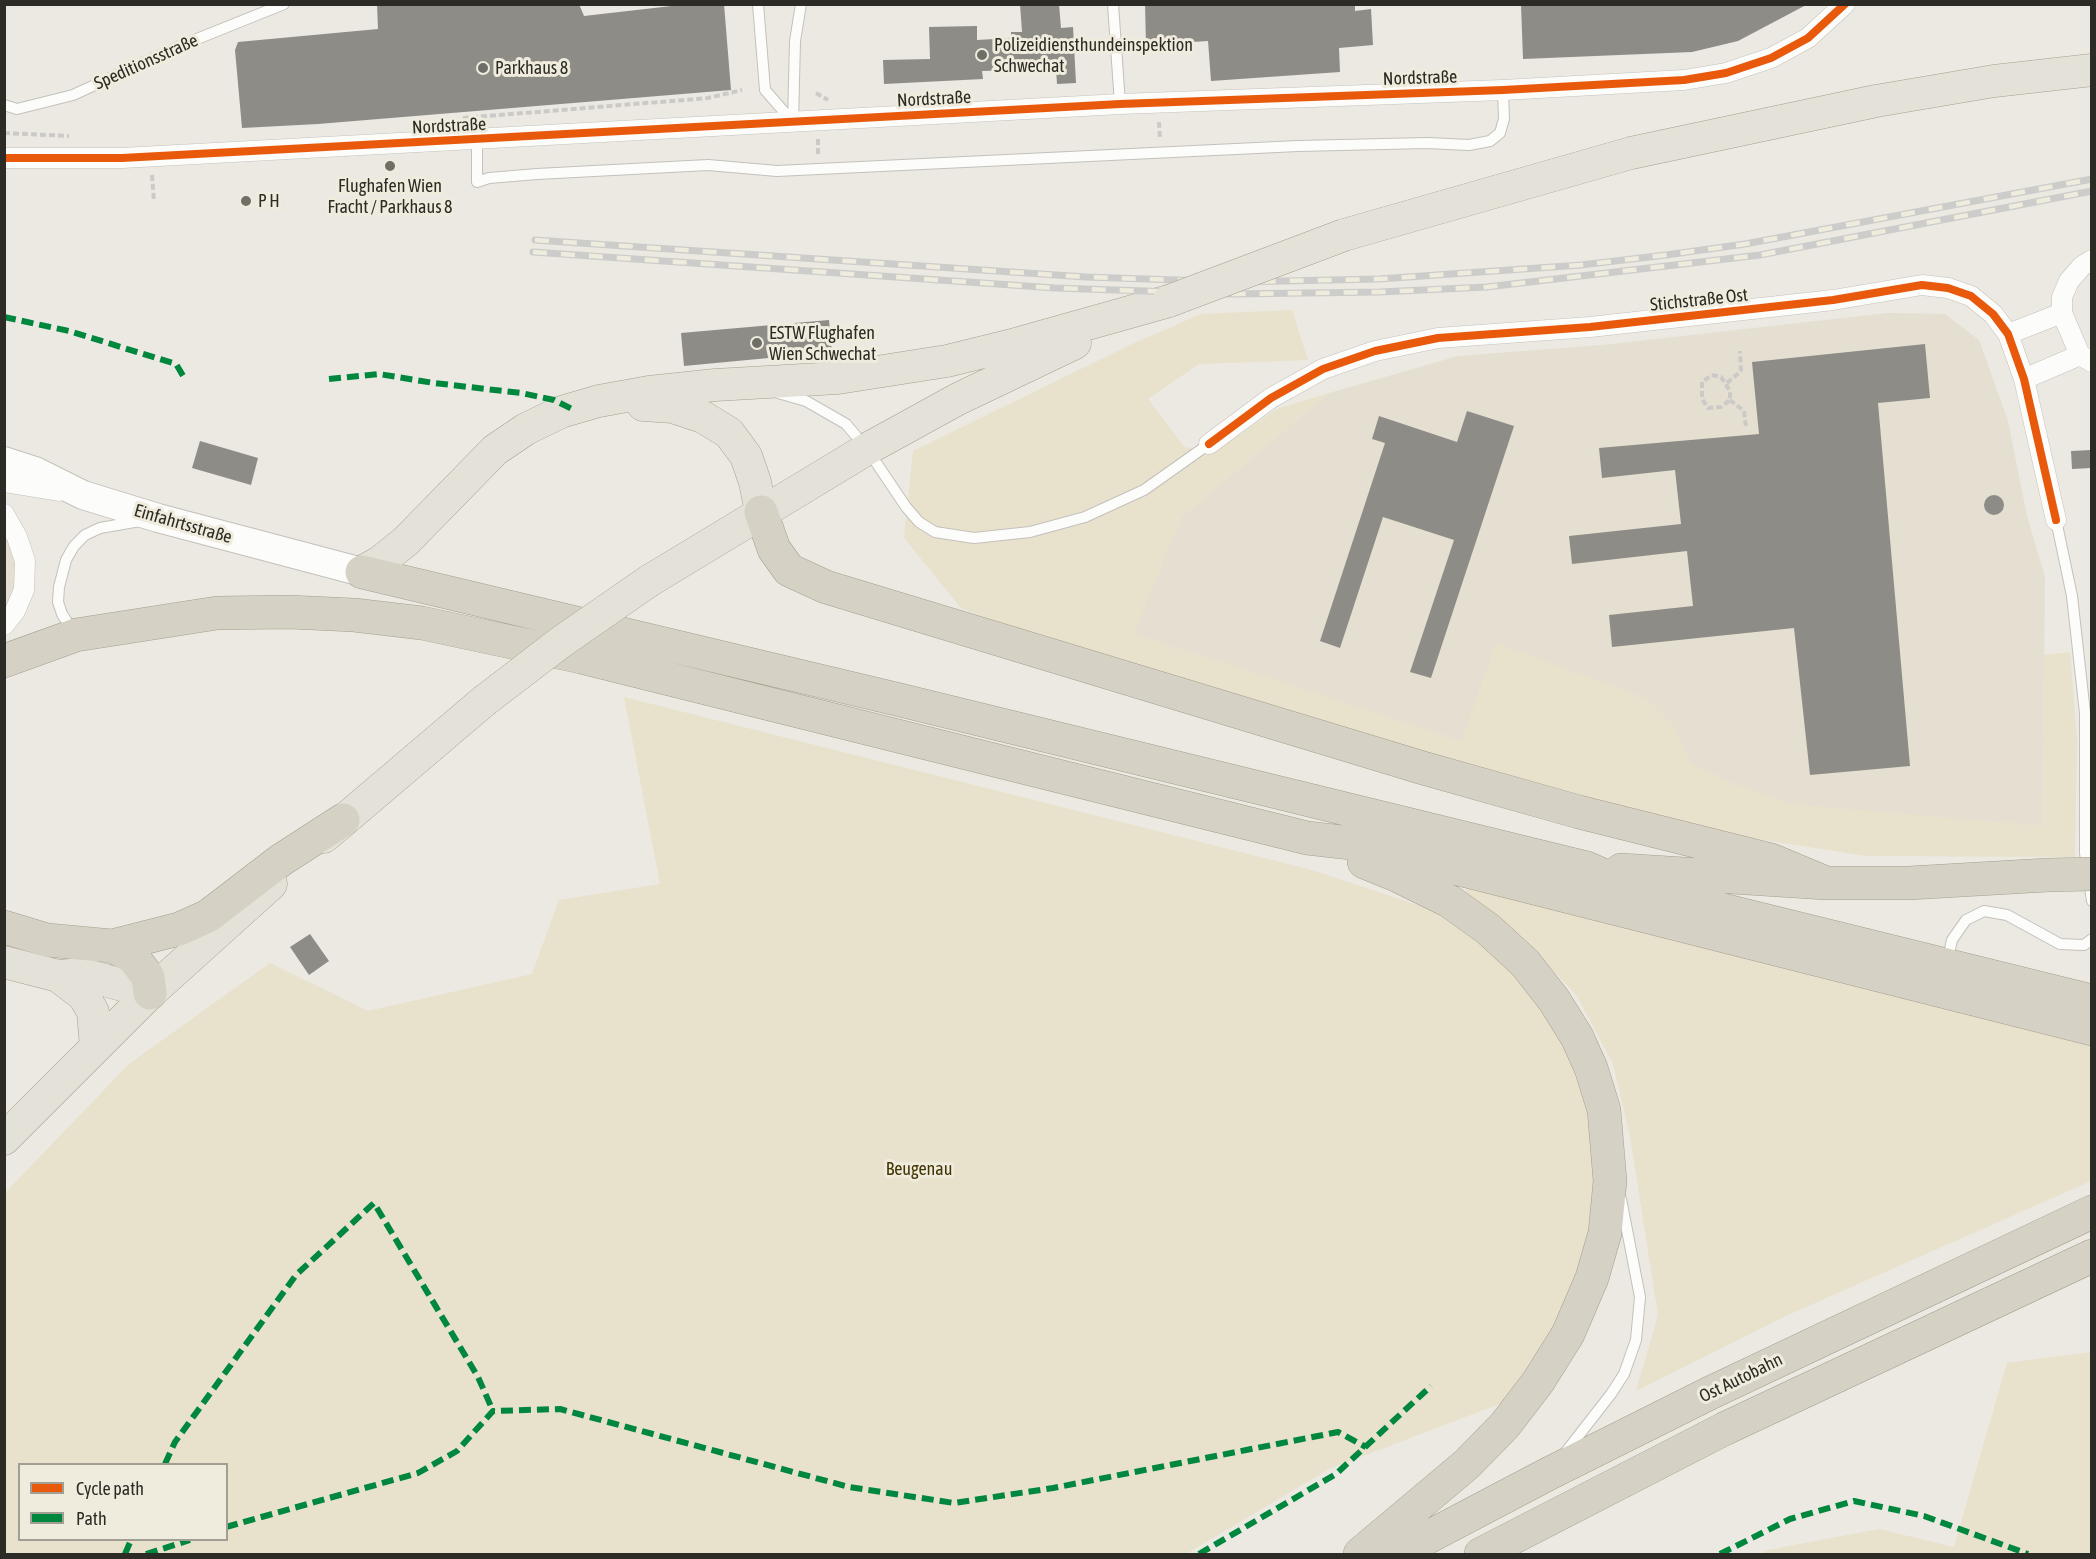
<!DOCTYPE html>
<html>
<head>
<meta charset="utf-8">
<style>
	body { margin:0 }
	#map { position:relative; width:2096px; height:1559px; overflow:hidden; background:#ebe9e1; font-family:"Asap Condensed",sans-serif }
	canvas { display:block }
	.frame { position:absolute; inset:0; border:6px solid #2c2b25; pointer-events:none }
	.legend { position:absolute; left:18px; top:1463px; width:210px; height:78px; box-sizing:border-box; background:#efebdd; border:2px solid #a19e93; margin:0; padding:8px 10px; list-style:none; font-size:18px; color:#2c2b25 }
	.legend li { display:flex; align-items:center; gap:12px; height:30px }
	.legend b { width:30px; border:2px solid #a19e93 }
</style>
</head>
<body>
<div id="map">
<canvas width="2096" height="1559"></canvas>
<div class="frame"></div>
<ul class="legend">
<li><b style="height:8px;background:#e8590c"></b>Cycle path</li>
<li><b style="height:8px;background:#00873e"></b>Path</li>
</ul>
</div>
<script>
const ctx = document.querySelector('canvas').getContext('2d');
ctx.lineJoin = 'round';
function fillPath(path, color) {
  ctx.fillStyle = color;
  ctx.fill(path, 'evenodd');
}
function poly(rows) {
  const path = new Path2D();
  for (const r of rows) {
    if (r.length === 3) {
      path.moveTo(r[0] + r[2], r[1]);
      path.arc(r[0], r[1], r[2], 0, 2 * Math.PI);
      continue;
    }
    path.moveTo(r[0], r[1]);
    for (let i = 2; i < r.length; i += 2) path.lineTo(r[i], r[i + 1]);
  }
  return path;
}
function strokePath(path, color, width, dash) {
  ctx.strokeStyle = color;
  ctx.lineWidth = width;
  ctx.lineCap = dash ? 'butt' : 'round';
  ctx.setLineDash(dash || []);
  ctx.stroke(path);
}
function label(font, color, halo, rows, align = 'center') {
  ctx.font = font + ' "Asap Condensed",sans-serif';
  ctx.lineWidth = 6;
  ctx.setLineDash([]);
  ctx.textBaseline = 'middle';
  ctx.strokeStyle = halo;
  ctx.fillStyle = color;
  for (const [text, x, y, turn = 0] of rows) {
    ctx.save();
    ctx.translate(x, y);
    ctx.rotate((+turn || 0) * Math.PI / 180);
    ctx.textAlign = isNaN(turn) ? turn : align;
    if (halo) ctx.strokeText(text, 0, 0);
    ctx.fillText(text, 0, 0);
    ctx.restore();
  }
}
const built = poly([
	[1888,313,1945,314,1979,340,2008,421,2027,516,2045,577,2042,826,1791,805,1727,781,1690,763,1674,726,1461,741,1133,634,1181,517,1329,393,1458,356,1602,345],
	[5,533,17,566,17,587,5,611]
]);
const green = poly([
	[1292,310,1308,360,1199,364,1148,399,1184,447,1214,451,1277,409,1329,393,1181,517,1134,634,1461,741,1496,643,1648,699,1674,726,1690,763,1727,781,1790,804,2042,826,2044,655,2070,652,2077,740,2075,857,1866,856,1745,837,1620,809,1029,635,961,608,904,538,913,451,1132,344,1201,314],
	[624,697,1312,870,1430,909,1504,961,1550,1016,1577,1077,1596,1139,1597,1209,1582,1269,1555,1338,1510,1400,1329,1469,1186,1554,5,1554,4,1194,129,1064,270,963,368,1011,532,974,559,900,660,884],
	[20,1464,226,1464,226,1540,20,1540],
	[1467,887,2091,1046,2091,1181,1788,1315,1636,1391,1658,1315,1630,1136,1613,1064,1577,996,1525,940,1464,896],
	[2091,1352,2091,1554,1760,1554,1768,1550,1879,1529,1954,1547,2007,1363]
]);
const building = poly([
	[377,4,579,4,584,16,689,4,724,4,731,90,318,124,242,128,235,50,238,42,378,29],
	[1020,4,1059,4,1061,28,1073,27,1076,83,1057,84,1056,69,982,71,983,79,884,84,883,60,930,59,929,27,977,26,977,40,1011,38,1011,32,1022,32],
	[1145,4,1355,4,1355,11,1371,9,1373,45,1339,48,1340,72,1211,81,1208,41,1146,45],
	[1808,4,1738,41,1692,52,1523,59,1521,5],
	[829,320,832,352,684,366,681,333],
	[1925,344,1930,398,1878,403,1910,766,1810,775,1794,628,1612,647,1609,615,1693,606,1687,551,1572,564,1569,536,1681,524,1675,470,1602,478,1599,448,1759,434,1752,362],
	[1467,411,1514,426,1431,678,1410,672,1454,540,1383,517,1340,648,1320,641,1385,443,1372,439,1379,416,1457,442],
	[200,441,258,458,251,485,192,468],
	[2091,450,2091,468,2072,469,2071,451],
	[1994,505,10],
	[310,934,329,961,309,975,290,947]
]);
const path = poly([
	[816,93,828,100],
	[463,118,708,98,742,90],
	[1159,122,1160,139],
	[4,133,69,136],
	[818,154,818,138],
	[152,175,154,202],
	[1712,375,1721,377,1730,391,1730,400,1721,407,1708,408,1702,399,1702,382,1712,375],
	[1727,383,1741,371,1740,351],
	[1730,400,1744,411,1746,427]
]);
const lane = poly([
	[758,4,765,90,793,122],
	[1113,4,1120,104],
	[4,105,17,109,73,95,182,45,284,4],
	[793,122,795,41,801,4],
	[477,139,477,182,489,178,537,174,708,165,777,171,1298,146,1427,143,1469,145,1490,141,1500,133,1504,119,1503,90],
	[778,393,806,401,846,424,867,449,906,507,919,522,935,532,974,538,1030,532,1085,517,1144,490,1209,444],
	[2056,520,2072,596,2085,713,2085,853,2092,901],
	[74,633,62,614,58,602,59,587,66,560,74,546,85,535,100,528,140,521],
	[1947,963,1952,940,1966,920,1984,911,2007,915,2060,944,2084,945,2092,939],
	[1565,1453,1611,1394,1624,1374,1636,1340,1640,1297,1621,1199]
]);
const street = poly([
	[4,158,122,158,1120,104,1503,90,1684,80,1726,73,1771,58,1808,38,1845,4],
	[2092,260,2082,266,2069,281,2062,297,2062,313,2080,355,2092,362],
	[2008,334,2062,313],
	[2024,379,2080,355],
	[1209,444,1271,398,1323,369,1375,351,1438,338,1590,327,1833,300,1922,285,1948,288,1971,296,1993,314,2008,334,2024,379,2056,520],
	[4,482,59,491],
	[4,514,17,537,25,561,24,590,15,611,4,625]
]);
const secondary = poly([
	[4,461,35,471,83,495,158,518,362,572]
]);
const primary = poly([
	[1344,235,1631,153,1876,101,1994,81,2092,70],
	[643,405,673,407,703,417,729,433,746,456,755,482,761,512],
	[362,572,380,562,406,541,495,450,526,429,561,412,599,401,649,392,715,385,838,378,947,361,1016,344,1169,301],
	[649,581,867,449,958,399,1075,343],
	[324,837,484,701],
	[4,962,58,976,83,974,150,993],
	[58,976,84,996,93,1012,96,1047],
	[4,1139,150,993,271,884]
]);
const highway = poly([
	[761,512,774,549,789,570,826,587,1423,768,1579,812,1771,860,1826,883],
	[362,572,896,699,1587,868,1630,887,2092,1001],
	[4,661,76,635,217,613,289,612,354,615,422,623,581,657,1307,838,1360,844,2092,1029],
	[1621,870,1826,883,1909,883,2048,875],
	[4,927,47,940,112,946,179,929,208,916,281,860,343,820],
	[112,946,133,957,148,977,150,993],
	[1360,1554,1467,1464,1505,1425,1538,1382,1568,1334,1592,1278,1605,1233,1610,1181,1604,1110,1591,1068,1577,1037,1554,1000,1525,963,1488,929,1449,901,1396,875,1364,862],
	[1396,1554,1548,1474,1710,1393,2092,1212],
	[1481,1554,1724,1429,2092,1256]
]);
const rail = poly([
	[535,240,1086,277,1236,282,1379,279,1581,265,1666,255,1745,244,2092,179],
	[533,252,1055,288,1234,294,1380,292,1487,287,1760,255,2092,191]
]);
const primaryBridge = poly([
	[1169,301,1344,235],
	[484,701,561,642,649,581]
]);
const highwayBridge = poly([
	[2048,875,2092,874]
]);
const quiet = poly([
	[4,317,69,331,176,364,185,379],
	[329,379,379,374,434,383,521,393,554,400,572,409],
	[165,1464,175,1442,296,1275,374,1203,478,1377,493,1411],
	[226,1527,418,1473,457,1451,493,1411,560,1409,849,1487,954,1503,1053,1488,1338,1432,1366,1447],
	[125,1554,131,1540],
	[146,1554,190,1540],
	[1199,1554,1336,1474,1431,1386],
	[1720,1554,1790,1519,1854,1501,1924,1516,2028,1554]
]);
const cycleway = poly([
	[4,158,122,158,1120,104,1503,90,1684,80,1726,73,1771,58,1808,38,1845,4],
	[1209,444,1271,398,1323,369,1375,351,1438,338,1590,327,1833,300,1922,285,1948,288,1971,296,1993,314,2008,334,2024,379,2056,520]
]);
const markers = [
	[982,55,6,"#6f6e67"],
	[483,68,6,"#6f6e67"],
	[390,166,6,"#6f6e67"],
	[246,201,6,"#6f6e67"],
	[757,343,6,"#6f6e67"]
];
const poiNames = [
	["Polizeidiensthundeinspektion",994,45],
	["Schwechat",994,66],
	["Parkhaus 8",495,68],
	["Flughafen Wien",390,186,"center"],
	["Fracht / Parkhaus 8",390,207,"center"],
	["P H",258,201],
	["ESTW Flughafen",769,333],
	["Wien Schwechat",769,354]
];
const streetNames = [
	["Speditionsstraße",146,62,-24],
	["Nordstraße",1420,78,-2],
	["Nordstraße",934,99,-3],
	["Nordstraße",449,126,-3],
	["Stichstraße Ost",1699,300,-6],
	["Einfahrtsstraße",183,524,16],
	["Ost Autobahn",1741,1378,-26]
];
const parkNames = [
	["Beugenau",919,1169]
];
fillPath(built, '#e4dfd0');
fillPath(green, '#e8e1cc');
fillPath(building, '#8e8c86');
strokePath(lane, '#c3c1bc', 12);
strokePath(street, '#c3c1bc', 21);
strokePath(secondary, '#c3c1bc', 30);
strokePath(primary, '#a49f8e', 33);
strokePath(highway, '#a49f8e', 34);
strokePath(path, '#cbcac7', 4, [6, 3]);
strokePath(lane, '#fcfcfa', 10);
strokePath(street, '#fcfcfa', 20);
strokePath(secondary, '#fcfcfa', 28);
strokePath(primary, '#e4e1d9', 32);
strokePath(highway, '#d5d1c4', 33);
strokePath(rail, '#ccccca', 7);
strokePath(rail, '#efebdd', 4.5, [14]);
strokePath(primaryBridge, '#a49f8e', 33, []);
strokePath(highwayBridge, '#a49f8e', 34, []);
strokePath(primaryBridge, '#e4e1d9', 32);
strokePath(highwayBridge, '#d5d1c4', 33);
strokePath(quiet, '#00873e', 6, [12, 6]);
strokePath(cycleway, '#e8590c', 8);
for (const [x, y, r, color] of markers) {
  const dot = new Path2D();
  dot.arc(x, y, r, 0, 2 * Math.PI);
  ctx.fillStyle = color;
  ctx.fill(dot);
  strokePath(dot, '#efebdd', 2);
}
label('18px', '#2c2b25', '#efebdd', poiNames, 'left');
label('18px', '#2c2b25', '#efebdd', streetNames);
label('18px', '#433504', '#efebdd', parkNames);
</script>
</body>
</html>
